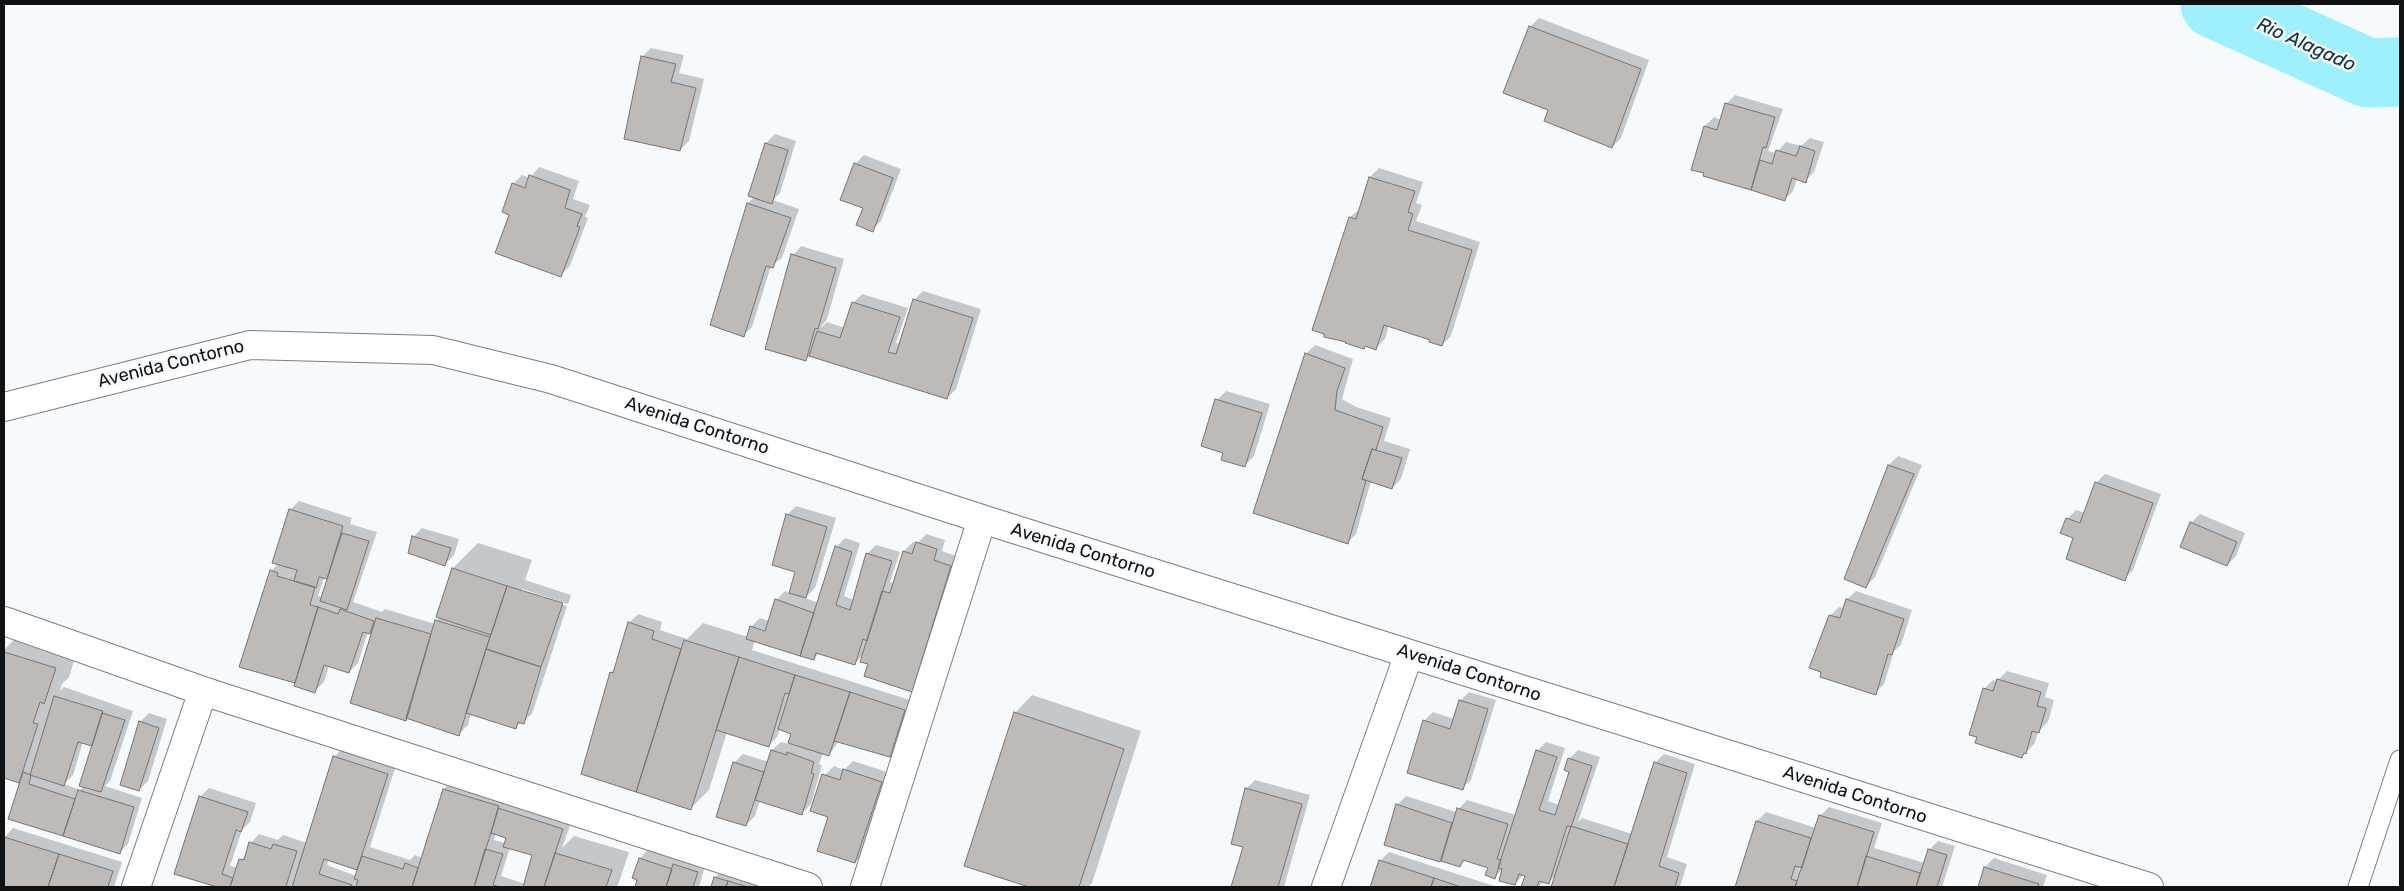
<!DOCTYPE html>
<html>
<head>
<meta charset="utf-8">
<style>
	body { margin:0 }
	#map { position:relative; width:2404px; height:891px; overflow:hidden; background:#f7fafd; font-family:Rubik,sans-serif }
	canvas { display:block }
	.frame { position:absolute; inset:0; border:5px solid #101112; pointer-events:none }
</style>
</head>
<body>
<div id="map">
<canvas width="2404" height="891"></canvas>
<div class="frame"></div>
</div>
<script>
const ctx = document.querySelector('canvas').getContext('2d');
ctx.lineJoin = 'round';
function fillPath(path, color) {
  ctx.fillStyle = color;
  ctx.fill(path, 'evenodd');
}
function poly(rows) {
  const path = new Path2D();
  for (const r of rows) {
    path.moveTo(r[0], r[1]);
    for (let i = 2; i < r.length; i += 2) path.lineTo(r[i], r[i + 1]);
  }
  return path;
}
function strokePath(path, color, width, dash) {
  ctx.strokeStyle = color;
  ctx.lineWidth = width;
  ctx.lineCap = dash ? 'butt' : 'round';
  ctx.setLineDash(dash || []);
  ctx.stroke(path);
}
function label(font, color, halo, rows, align = 'center') {
  ctx.font = font + ' Rubik,sans-serif';
  ctx.lineWidth = 5;
  ctx.setLineDash([]);
  ctx.textBaseline = 'middle';
  ctx.strokeStyle = halo;
  ctx.fillStyle = color;
  for (const [text, x, y, turn = 0] of rows) {
    ctx.save();
    ctx.translate(x, y);
    ctx.rotate((+turn || 0) * Math.PI / 180);
    ctx.textAlign = isNaN(turn) ? turn : align;
    if (halo) ctx.strokeText(text, 0, 0);
    ctx.fillText(text, 0, 0);
    ctx.restore();
  }
}
const shadow = poly([
	[1539,18,1649,60,1621,138,1612,147,1549,110,1530,27],
	[651,48,684,55,679,73,704,79,689,141,680,150,642,57],
	[1735,95,1783,109,1768,151,1776,153,1786,142,1801,146,1810,138,1824,142,1814,172,1805,181,1797,179,1793,191,1784,200,1705,175,1705,173,1692,169,1705,126,1714,117,1721,120,1726,104],
	[775,134,796,141,780,193,773,200,799,209,782,258,771,266,752,327,743,336,748,203,754,197,766,143],
	[864,155,901,169,881,221,872,230,864,207,855,164],
	[539,167,579,181,573,199,590,205,585,217,588,218,570,266,561,275,510,214,513,184,522,175,530,178],
	[1379,168,1423,182,1416,203,1422,205,1416,221,1480,242,1451,336,1442,345,1432,339,1389,325,1385,339,1376,348,1350,217,1360,209,1370,177],
	[801,246,844,259,827,319,820,328,827,322,845,328,853,303,862,294,908,308,896,343,900,344,914,300,923,291,981,309,956,389,947,398,810,355,805,360,793,255],
	[1315,345,1353,359,1342,399,1356,407,1391,418,1384,441,1410,449,1401,479,1392,488,1371,481,1356,534,1347,543,1306,354],
	[1226,391,1270,404,1254,456,1245,465,1225,452,1217,400],
	[1898,456,1922,465,1875,577,1866,586,1845,578,1889,465],
	[2105,474,2161,494,2133,570,2124,579,2075,537,2067,519,2076,510,2085,513,2096,483],
	[299,501,352,518,350,524,377,532,353,602,382,612,385,609,435,624,439,617,453,568,478,543,532,560,525,580,571,595,568,604,522,589,522,592,567,606,532,714,516,727,471,713,468,725,459,734,351,702,372,634,368,632,358,663,349,672,329,666,324,682,315,691,271,571,279,563,290,510],
	[324,577,329,579,323,597,318,596],
	[796,506,836,518,815,588,805,598,819,603,836,547,845,538,860,543,844,596,854,600,867,554,876,545,900,552,890,582,894,583,904,551,913,542,917,544,926,534,945,540,942,551,959,557,921,681,912,690,869,664,864,654,854,664,819,653,813,659,755,640,752,650,913,701,898,747,889,756,839,741,829,755,823,753,819,764,822,765,811,804,802,813,760,800,755,816,746,825,734,763,743,754,769,762,772,750,781,742,789,744,792,733,780,729,777,737,768,746,727,732,709,790,691,808,582,773,611,673,615,668,629,623,638,614,662,622,660,630,687,639,703,623,748,637,751,627,760,618,769,621,776,600,785,591,790,593,797,571,787,515],
	[755,627,771,632,770,634,755,629],
	[2200,514,2245,533,2236,556,2227,565,2191,523],
	[422,528,459,539,454,555,445,564,413,537],
	[1856,591,1912,610,1901,645,1894,651,1884,684,1875,693,1830,616,1839,607,1845,608,1847,599],
	[27,626,80,642,69,677,62,684,60,691,64,687,133,711,110,781,105,786,142,798,128,844,119,853,10,818,22,778,19,782,4,777,4,650],
	[83,742,94,745,84,786,80,790,64,784,73,775],
	[2007,671,2049,683,2045,697,2054,700,2048,722,2038,731,2035,743,2022,756,1984,689,1993,680,1997,681],
	[1469,692,1496,700,1471,780,1462,788,1424,721,1433,712,1454,719,1460,701],
	[1032,695,1141,731,1092,883,1088,887,1033,887,966,865,1015,713],
	[149,713,167,719,148,781,139,790,140,722],
	[1546,742,1565,748,1548,801,1559,805,1571,771,1569,759,1578,750,1600,757,1578,822,1582,818,1632,834,1655,763,1664,754,1695,764,1667,857,1687,864,1680,887,1553,887,1557,874,1548,883,1544,881,1539,887,1523,887,1527,875,1524,874,1515,884,1504,867,1495,877,1490,867,1466,859,1460,866,1386,844,1397,805,1406,796,1456,812,1467,800,1516,815,1537,751],
	[343,748,396,765,370,847,410,860,415,855,422,858,444,789,453,780,572,820,562,848,574,836,629,852,618,885,616,887,221,887,175,873,200,797,209,788,256,803,250,822,242,830,230,866,238,868,251,843,259,834,278,840,283,835,307,843,334,757],
	[496,833,507,837,505,843,494,840],
	[510,847,534,855,525,884,501,876],
	[329,859,359,869,356,876,327,865],
	[853,761,890,773,864,853,855,862,829,816,825,775,834,766,844,770],
	[1255,780,1310,795,1284,887,1233,887,1244,846,1246,789],
	[1829,807,1882,823,1874,848,1925,863,1930,849,1938,841,1955,846,1942,887,1737,886,1757,821,1766,812,1816,828,1820,816],
	[1800,866,1803,867,1802,871,1799,870],
	[13,828,122,862,114,887,4,887,4,838],
	[649,849,706,863,699,887,637,887,640,858],
	[1389,852,1497,887,1371,887,1380,861],
	[1994,858,2047,875,2043,887,1979,887,1985,867],
	[724,868,783,887,712,887,715,877]
]);
const river = poly([
	[2215,4,2368,73,2400,72]
]);
const building = poly([
	[1529,26,1641,69,1612,148,1544,121,1548,110,1503,93,1529,26],
	[641,56,676,64,671,82,696,88,680,151,624,139,641,56],
	[1725,103,1775,117,1766,148,1763,147,1751,190,1703,176,1704,173,1691,170,1704,126,1717,130,1725,103],
	[765,143,788,150,772,204,748,196,765,143],
	[1800,146,1815,151,1806,183,1792,178,1785,201,1751,190,1760,160,1772,164,1776,150,1796,156,1800,146],
	[854,163,893,178,873,232,856,225,863,208,840,200,854,163],
	[529,175,570,190,565,208,582,214,577,226,580,227,561,277,495,253,509,215,502,212,512,183,525,188,529,175],
	[1369,177,1415,191,1408,212,1413,214,1408,230,1472,250,1442,346,1429,342,1430,340,1384,325,1376,350,1365,346,1364,349,1345,343,1346,342,1324,337,1324,334,1312,330,1349,217,1356,219,1369,177],
	[747,203,791,218,773,268,766,266,744,337,710,325,747,203],
	[791,254,836,268,818,329,815,328,806,361,765,349,791,254],
	[913,299,973,318,947,399,809,356,817,331,840,338,852,302,900,317,888,352,896,354,913,299],
	[1305,353,1345,368,1337,391,1335,410,1383,427,1376,450,1372,449,1362,479,1366,481,1348,544,1253,513,1305,353],
	[1215,399,1262,413,1245,467,1221,460,1223,453,1201,446,1215,399],
	[1372,449,1402,458,1392,489,1362,479,1372,449],
	[1888,465,1914,474,1866,588,1844,579,1888,465],
	[2095,482,2153,503,2125,581,2066,559,2073,538,2060,533,2066,518,2080,523,2095,482],
	[289,509,343,526,327,579,319,577,316,588,294,581,297,570,272,563,289,509],
	[786,514,827,527,806,598,789,593,795,572,772,565,786,514],
	[2190,522,2237,542,2227,566,2180,547,2190,522],
	[342,533,369,541,347,610,320,601,342,533],
	[412,536,451,548,445,566,408,553,412,536],
	[916,542,937,549,934,560,951,566,912,692,864,676,868,664,860,662,882,591,890,593,903,551,912,554,916,542],
	[835,546,852,552,836,605,850,610,866,553,892,561,867,641,863,639,855,665,816,653,814,660,800,656,835,546],
	[452,568,507,586,491,635,436,617,452,568],
	[270,570,278,573,277,576,315,587,310,605,318,607,295,683,239,667,270,570],
	[507,586,563,603,541,667,486,649,507,586],
	[775,599,814,613,800,656,746,639,750,626,765,631,775,599],
	[1846,599,1904,619,1892,655,1888,654,1876,695,1820,677,1821,672,1809,668,1829,615,1840,618,1846,599],
	[318,607,338,614,340,609,374,621,370,634,363,632,349,673,324,665,315,693,294,686,318,607],
	[376,618,431,634,406,721,350,703,376,618],
	[435,620,490,637,459,736,406,718,435,620],
	[628,622,654,631,652,639,681,649,636,792,581,774,610,672,613,673,628,622],
	[684,640,739,657,691,810,636,792,684,640],
	[486,649,541,667,524,724,518,722,516,729,466,713,486,649],
	[4,652,56,668,44,704,40,702,33,723,38,724,19,783,4,778,4,652],
	[739,657,795,675,789,694,785,693,769,747,716,730,739,657],
	[795,675,850,692,829,756,788,743,791,734,778,729,795,675],
	[1997,679,2041,692,2037,706,2046,708,2039,733,2032,731,2026,754,2024,753,2022,758,1975,743,1977,737,1969,735,1983,688,1993,691,1997,679],
	[850,692,905,710,890,757,834,741,850,692],
	[54,696,103,711,92,746,78,742,64,786,30,775,54,696],
	[1459,700,1488,709,1463,790,1407,773,1423,720,1450,729,1459,700],
	[1014,712,1124,749,1079,887,1029,887,964,866,1014,712],
	[102,713,125,720,101,792,79,786,102,713],
	[139,721,159,728,139,791,120,785,139,721],
	[771,750,787,755,787,752,814,762,811,773,814,774,802,815,755,800,771,750],
	[1536,750,1557,757,1539,810,1555,815,1569,772,1564,770,1568,758,1592,766,1571,827,1567,826,1549,884,1539,881,1537,887,1521,887,1525,876,1519,874,1515,885,1499,881,1502,869,1498,868,1536,750],
	[333,756,388,774,357,870,324,859,319,874,352,885,351,887,292,887,333,756],
	[733,762,764,772,746,826,716,817,733,762],
	[1654,762,1687,773,1659,866,1679,873,1675,887,1614,887,1654,762],
	[843,769,882,782,855,863,817,851,828,817,810,811,822,774,840,780,843,769],
	[23,772,31,775,29,784,75,799,63,836,8,819,23,772],
	[1245,788,1302,804,1278,887,1231,887,1243,847,1231,844,1245,788],
	[443,789,499,806,498,810,474,887,412,887,443,789],
	[78,790,134,807,120,854,63,836,78,790],
	[199,796,248,812,241,832,236,830,222,874,233,878,230,887,217,887,174,874,199,796],
	[1396,804,1452,823,1440,862,1384,845,1396,804],
	[498,808,563,829,544,887,523,887,532,855,503,847,506,838,491,833,498,808],
	[1457,808,1508,824,1497,859,1501,860,1495,879,1485,875,1488,868,1463,860,1460,867,1441,861,1457,808],
	[1819,815,1874,832,1857,887,1795,887,1819,815],
	[1756,821,1811,838,1802,868,1795,866,1791,879,1797,881,1795,887,1735,887,1756,821],
	[1571,826,1628,844,1614,887,1551,887,1571,826],
	[4,837,59,854,48,887,4,887,4,837],
	[249,842,271,849,273,844,297,851,286,886,290,887,230,887,239,859,244,860,249,842],
	[485,849,503,854,493,885,500,887,474,887,485,849],
	[1928,849,1947,855,1937,887,1916,887,1928,849],
	[555,853,612,870,606,887,544,887,555,853],
	[59,854,113,871,108,887,48,887,59,854],
	[362,856,403,869,405,863,418,868,412,887,356,887,358,880,354,879,362,856],
	[1866,856,1920,873,1916,887,1857,887,1866,856],
	[639,858,672,869,666,887,635,887,637,880,632,878,639,858],
	[1379,860,1434,878,1431,887,1370,887,1379,860],
	[673,864,698,872,693,887,666,887,673,864],
	[1984,867,2039,884,2038,887,1978,887,1984,867],
	[714,877,728,881,726,887,711,887,714,877],
	[1434,878,1461,887,1431,887,1434,878],
	[728,881,748,887,726,887,728,881]
]);
const service = poly([
	[2358,887,2400,760]
]);
const minor = poly([
	[4,407,250,345,433,350,551,379,982,519,2149,887],
	[4,621,203,691,808,887],
	[136,887,203,691],
	[865,887,982,519],
	[1326,887,1409,654]
]);
const streetNames = [
	["Avenida Contorno",171,364,-14],
	["Avenida Contorno",697,426,18],
	["Avenida Contorno",1083,551,17],
	["Avenida Contorno",1469,673,18],
	["Avenida Contorno",1855,795,18]
];
const waterNames = [
	["Rio Alagado",2306,45,24]
];
fillPath(shadow, '#0003');
strokePath(river, '#9ef1fc', 69);
fillPath(building, '#bdbab8');
strokePath(building, '#767372', 1);
strokePath(service, '#7b7e80', 21);
strokePath(minor, '#7b7e80', 30);
strokePath(service, '#fff', 19);
strokePath(minor, '#fff', 28);
label('18px', '#101112', '#f7fafd', streetNames);
label('italic 19px', '#0d363b', '#f7fafd', waterNames);
</script>
</body>
</html>
